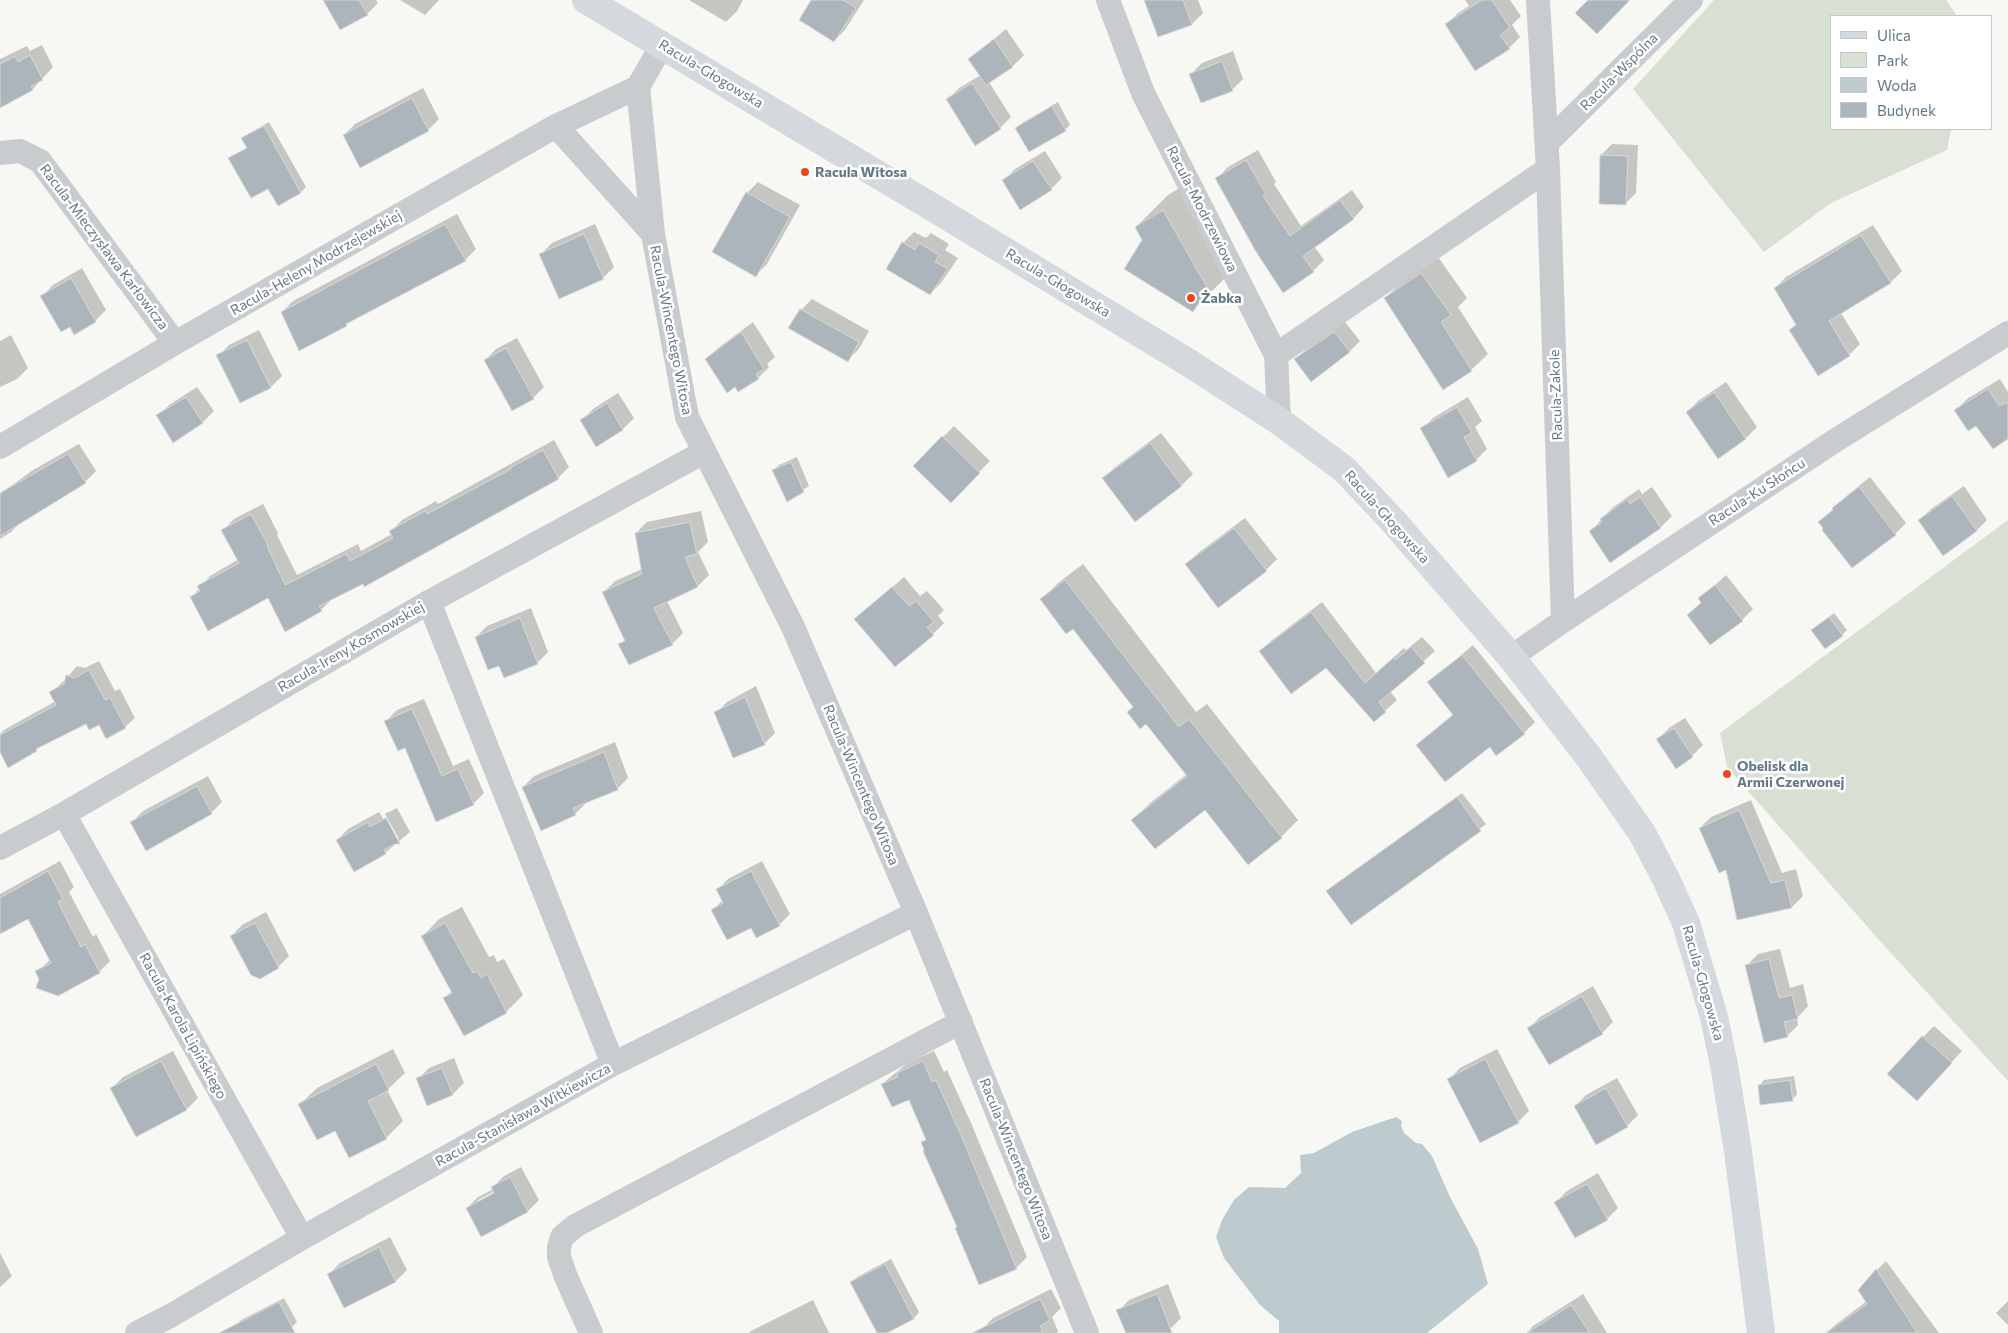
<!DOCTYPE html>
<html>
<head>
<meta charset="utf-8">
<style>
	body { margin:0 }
	#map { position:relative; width:2008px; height:1333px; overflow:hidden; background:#f7f7f3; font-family:Commissioner,sans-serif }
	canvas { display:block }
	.legend { position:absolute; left:1830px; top:15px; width:162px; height:115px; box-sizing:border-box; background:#fff; border:1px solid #c1c9cf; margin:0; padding:6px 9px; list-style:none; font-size:15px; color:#637887 }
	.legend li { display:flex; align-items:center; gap:10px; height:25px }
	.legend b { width:25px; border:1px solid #c1c9cf }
</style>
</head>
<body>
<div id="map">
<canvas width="2008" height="1333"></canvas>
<ul class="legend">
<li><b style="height:6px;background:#d4d9dd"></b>Ulica</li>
<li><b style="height:14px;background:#d8dfd3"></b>Park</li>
<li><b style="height:14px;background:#bdcace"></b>Woda</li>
<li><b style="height:14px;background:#acb5bb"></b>Budynek</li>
</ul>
</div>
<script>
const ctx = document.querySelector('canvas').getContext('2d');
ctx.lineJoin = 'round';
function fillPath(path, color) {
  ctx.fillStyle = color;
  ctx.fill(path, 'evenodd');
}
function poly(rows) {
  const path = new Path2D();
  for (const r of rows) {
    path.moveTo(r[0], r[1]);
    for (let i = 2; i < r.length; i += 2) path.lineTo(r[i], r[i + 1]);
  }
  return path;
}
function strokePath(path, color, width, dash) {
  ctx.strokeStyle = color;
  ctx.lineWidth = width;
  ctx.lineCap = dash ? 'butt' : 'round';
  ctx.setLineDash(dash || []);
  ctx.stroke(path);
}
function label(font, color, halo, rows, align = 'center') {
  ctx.font = font + ' Commissioner,sans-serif';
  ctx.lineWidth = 5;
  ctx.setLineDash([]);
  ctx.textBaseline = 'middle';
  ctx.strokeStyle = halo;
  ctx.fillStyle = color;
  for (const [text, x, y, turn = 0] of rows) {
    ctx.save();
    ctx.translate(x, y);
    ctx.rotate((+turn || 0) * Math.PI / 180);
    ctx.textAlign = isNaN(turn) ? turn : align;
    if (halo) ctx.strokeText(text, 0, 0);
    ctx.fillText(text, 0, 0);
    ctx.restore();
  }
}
const green = poly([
	[1714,0,1946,0,1957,16,1832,16,1832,129,1951,129,1947,150,1831,203,1764,252,1633,89],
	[2008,520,2008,1081,1880,941,1727,767,1720,733]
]);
const water = poly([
	[1396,1117,1402,1121,1401,1126,1404,1133,1416,1143,1422,1144,1432,1156,1450,1197,1478,1249,1488,1284,1427,1333,1279,1333,1279,1321,1260,1305,1224,1258,1216,1237,1222,1220,1234,1200,1249,1187,1285,1188,1301,1173,1300,1155,1314,1153,1352,1132]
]);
const shadow = poly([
	[325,0,376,0,378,3,367,14],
	[400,0,439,0,425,15],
	[689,0,743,0,737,11,726,22],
	[813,0,864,0,845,30,834,41],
	[1146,0,1198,0,1203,13,1192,24,1159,36],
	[1465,0,1510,0,1521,16,1512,25,1520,37,1509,48,1447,24,1458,13,1469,6],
	[1006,29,1024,55,1013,66,989,82,1011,117,1000,128,948,99,959,88,981,75,970,59],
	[42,45,53,67,33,89,0,102,0,59,27,46,30,51],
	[1233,51,1243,79,1232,90,1191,74,1202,63],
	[423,88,439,119,428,130,344,135,355,124],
	[1058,102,1070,125,1065,130,1017,128,1022,123],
	[269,122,306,187,301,192,278,205,268,187,230,158,234,154,234,156,253,146,243,139,248,134],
	[1612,144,1638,145,1636,193,1625,204,1601,155],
	[1258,150,1276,182,1274,184,1301,226,1352,190,1364,207,1354,218,1314,246,1324,260,1313,271,1217,178,1228,167],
	[1045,151,1062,178,1051,189,1004,180,1015,169],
	[1195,179,1224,279,1193,310,1136,227,1168,195],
	[758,182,800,205,767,264,756,275,747,193],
	[457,214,476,249,465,260,353,319,346,325,282,312,293,301],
	[595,224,614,267,603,278,541,254,552,243],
	[1873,225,1902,271,1891,282,1841,313,1860,344,1849,355,1791,330,1797,324,1775,288,1786,277],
	[914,232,926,238,931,233,949,244,945,250,958,258,941,283,930,294,888,268,903,243],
	[1438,257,1467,298,1458,307,1488,354,1471,370,1385,298,1402,282],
	[82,268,106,310,95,321,70,325,42,296,53,285],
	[812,299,869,331,859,349,848,360,801,310],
	[753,322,775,357,767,364,769,367,758,378,736,385,707,359,718,348],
	[1345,322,1360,341,1349,352,1296,359,1307,348],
	[259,330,282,376,271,387,241,401,218,356,229,345],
	[11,335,28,368,17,379,0,387,0,341],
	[517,338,544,387,533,398,485,360,496,349],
	[2000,379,2008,392,2008,438,1976,424,1956,410,1967,399],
	[1726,382,1757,427,1746,438,1718,457,1687,412,1698,401],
	[197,387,214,411,203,422,173,442,158,416,169,405],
	[618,393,634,418,623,429,597,446,582,420,593,409],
	[1468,397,1482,421,1475,427,1487,449,1476,460,1422,429,1433,418],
	[954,426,990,461,951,501,914,466],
	[1161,433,1193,474,1182,485,1135,520,1103,479,1114,468],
	[554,440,569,467,558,478,365,586,363,582,332,599,321,610,268,597,192,597,210,576,239,559,223,530,234,519,263,504,278,533,277,535,297,575,358,544,361,551,392,534,391,531,402,520,436,501,438,504],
	[79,444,96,471,85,482,23,520,11,532,0,539,0,494,33,470],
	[797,457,809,486,787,500,773,471,779,465],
	[1870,477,1906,523,1895,534,1825,528,1820,522,1845,497],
	[1964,486,1987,520,1976,531,1920,520,1931,509],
	[1652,487,1672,516,1661,527,1610,561,1591,531,1612,508,1639,489,1642,494],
	[701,511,708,542,698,552,709,575,698,586,667,601,683,633,672,644,620,645,626,639,604,592,615,581,642,569,636,533,647,522],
	[1245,518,1277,559,1266,570,1187,564,1198,553],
	[1083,564,1196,712,1207,704,1298,820,1281,837,1248,863,1205,808,1133,820,1150,803,1187,774,1073,627,1041,600,1058,583],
	[1726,575,1753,609,1742,620,1688,615,1702,602,1700,599],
	[904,577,920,596,927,591,944,610,938,616,944,623,933,634,856,619],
	[1322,602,1376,673,1404,648,1406,650,1422,637,1435,651,1390,691,1397,700,1374,721,1326,667,1261,651,1272,640],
	[531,608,548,652,537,663,476,637,487,626],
	[1834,613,1847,630,1842,635,1813,630],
	[1473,645,1535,722,1524,733,1490,746,1417,745,1453,714,1429,682],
	[99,661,115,691,120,689,135,718,125,727,86,722,43,744,36,750,0,750,0,734,4,730,56,701,51,692,66,679,77,666,85,668],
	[756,686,775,733,764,744,716,713,727,702],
	[424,699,453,766,469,759,484,793,473,804,406,746,386,721,397,710],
	[1685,718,1703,745,1692,756,1658,739,1669,728],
	[615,742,628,778,617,789,586,803,575,814,523,787,534,776],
	[208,776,222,802,211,813,132,822,143,811],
	[1462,793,1486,824,1352,924,1333,886],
	[1751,800,1782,873,1796,869,1803,896,1792,907,1727,869,1700,828,1711,817],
	[397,808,410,832,385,853,337,840,348,829,379,812,396,839,399,839,385,814],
	[60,861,74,887,69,892,93,937,96,934,110,961,99,972,41,979,37,972,51,959,29,917,0,933,0,894],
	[762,861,790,914,779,925,751,926,713,910,723,900,717,890,728,879],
	[462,907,489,957,494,955,497,962,504,959,523,995,506,1012,464,1034,445,998,452,991,423,936,439,919],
	[266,912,289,956,278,967,260,978,231,936,242,925],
	[1780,949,1790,988,1803,984,1808,1006,1797,1018,1798,1025,1787,1036,1747,965,1758,954],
	[1593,986,1613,1022,1602,1033,1529,1028,1540,1017],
	[1934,1026,1962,1051,1928,1088,1923,1037],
	[393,1049,405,1073,387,1090,403,1121,386,1138,336,1130,300,1104,317,1088],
	[1497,1049,1529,1111,1518,1122,1449,1079,1460,1068],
	[173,1051,198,1098,187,1109,137,1136,112,1088,123,1077],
	[934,1051,944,1072,947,1070,971,1123,1027,1257,1016,1268,958,1227,922,1142,927,1138,909,1098,882,1084,909,1062],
	[454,1058,464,1083,453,1094,418,1079,429,1068],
	[1794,1076,1797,1094,1792,1100,1759,1086,1764,1080],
	[1617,1078,1638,1115,1627,1126,1575,1106,1586,1095],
	[521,1167,539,1200,528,1211,482,1235,467,1208,478,1197,494,1189,493,1187,504,1176],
	[499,1189,501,1191,478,1202,478,1200],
	[1598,1173,1618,1208,1607,1219,1556,1202,1567,1191],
	[390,1237,407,1270,396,1281,329,1274,340,1263],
	[0,1253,12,1276,0,1287],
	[891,1259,919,1312,914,1318,884,1333,879,1333,852,1282,857,1277],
	[1886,1261,1939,1333,1826,1333,1835,1325,1867,1301,1874,1273],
	[1168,1284,1181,1318,1170,1329,1159,1333,1127,1333,1118,1311,1129,1300],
	[1051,1289,1061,1308,1052,1317,1058,1331,1057,1333,984,1333,982,1329,993,1318],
	[1583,1294,1607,1333,1527,1333,1533,1326],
	[284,1298,297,1322,286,1333,240,1333,236,1325,241,1320],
	[813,1300,829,1333,749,1333,751,1331],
	[2008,1301,2008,1325,1996,1313]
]);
const building = poly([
	[323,0,359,0,368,15,340,30,323,0],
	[811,0,843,0,856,8,834,42,799,20,811,0],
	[1144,0,1183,0,1192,25,1158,37,1144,0],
	[1482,0,1492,0,1510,28,1500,35,1510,49,1475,71,1445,24,1482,0],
	[1588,0,1630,0,1597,34,1575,13,1588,0],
	[994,39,1013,67,986,85,968,59,994,39],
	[30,55,43,80,31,86,33,90,0,108,0,64,15,56,18,62,30,55],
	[1222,61,1233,91,1201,103,1189,74,1222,61],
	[972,83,1001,129,975,146,946,99,972,83],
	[412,98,429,131,360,168,343,135,412,98],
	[1052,106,1066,131,1029,152,1015,128,1052,106],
	[264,126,301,193,278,206,268,189,251,198,228,158,247,148,241,138,264,126],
	[1600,155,1628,156,1626,205,1599,204,1600,155],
	[1246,160,1266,194,1263,196,1290,236,1340,200,1354,219,1303,256,1314,272,1283,293,1255,250,1215,178,1246,160],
	[1033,161,1052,190,1020,210,1002,180,1033,161],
	[746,192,790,217,756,277,712,252,746,192],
	[1163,210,1208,289,1193,312,1124,269,1142,240,1135,227,1163,210],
	[445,224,466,261,346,324,347,326,299,351,281,312,445,224],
	[584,234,604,279,559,299,539,254,584,234],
	[1861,235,1891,283,1829,321,1850,356,1818,376,1789,330,1796,325,1774,288,1861,235],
	[902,242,915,250,919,243,939,255,935,262,948,269,930,295,886,269,902,242],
	[1421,273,1451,315,1441,322,1472,371,1443,390,1384,298,1421,273],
	[71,278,96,322,74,335,70,327,61,332,40,296,71,278],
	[800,309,859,342,848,362,788,328,800,309],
	[741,332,764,369,756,374,759,379,738,392,735,387,727,393,705,359,741,332],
	[1334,332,1350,352,1311,382,1294,359,1334,332],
	[247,340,271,388,240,403,216,355,247,340],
	[506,348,534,399,512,411,484,360,506,348],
	[1988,389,1999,406,2008,402,2008,439,1993,449,1976,426,1968,431,1954,410,1988,389],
	[1714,392,1746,439,1718,459,1686,412,1714,392],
	[186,397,203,423,173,443,156,415,186,397],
	[607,403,623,430,596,447,580,420,607,403],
	[1457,407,1472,433,1464,437,1477,461,1448,478,1420,428,1457,407],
	[942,436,980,473,951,503,913,466,942,436],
	[1150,443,1182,486,1135,522,1102,478,1150,443],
	[543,450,559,479,364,587,363,584,319,606,322,611,285,632,268,598,208,631,190,597,200,591,197,586,239,563,221,530,251,514,268,545,267,546,285,585,346,554,350,561,393,538,389,531,425,511,427,514,511,469,510,468,543,450],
	[68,454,86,483,0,536,0,493,68,454],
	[791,462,804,492,787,502,772,470,791,462],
	[1859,487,1896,535,1852,568,1822,530,1823,528,1818,522,1833,510,1832,508,1859,487],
	[1952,496,1977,531,1943,556,1918,520,1952,496],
	[1640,497,1661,528,1610,563,1589,531,1602,522,1600,519,1627,499,1630,504,1640,497],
	[690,522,697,554,685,557,698,587,654,608,673,645,629,665,618,644,625,641,602,592,642,574,635,533,690,522],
	[1234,528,1267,571,1218,608,1185,564,1234,528],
	[1065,580,1179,727,1189,719,1282,838,1248,865,1205,810,1155,849,1131,820,1187,776,1146,724,1140,729,1127,712,1133,707,1073,629,1066,634,1040,599,1065,580],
	[1715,585,1743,621,1710,645,1687,615,1701,603,1698,598,1715,585],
	[892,587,909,606,916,601,934,622,927,627,934,635,895,667,854,619,892,587],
	[1311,612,1365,683,1393,658,1395,660,1411,647,1425,663,1379,702,1386,712,1374,722,1326,668,1291,694,1259,651,1311,612],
	[1829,617,1843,636,1825,649,1811,630,1829,617],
	[520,618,538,664,504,678,499,666,488,670,475,637,520,618],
	[1462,655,1525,734,1496,756,1490,747,1445,782,1416,745,1453,715,1427,682,1462,655],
	[89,670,105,700,110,698,126,728,106,739,99,725,89,730,86,724,36,749,37,751,8,768,0,752,0,735,56,705,49,692,64,684,66,675,74,678,89,670],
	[745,697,765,745,733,758,714,712,745,697],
	[412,709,442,776,458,769,474,805,436,822,405,748,398,751,384,721,412,709],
	[1674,728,1693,757,1676,769,1656,739,1674,728],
	[604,752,618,790,573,808,576,815,541,831,522,787,604,752],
	[197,786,212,814,146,851,130,822,197,786],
	[1457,797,1481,831,1351,925,1326,891,1457,797],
	[1739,810,1771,883,1785,880,1792,908,1737,920,1726,870,1719,873,1699,828,1739,810],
	[386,818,400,844,395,844,384,850,386,854,354,872,336,840,368,822,370,827,386,818],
	[48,871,63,899,58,902,81,947,85,944,100,973,58,996,36,988,39,979,35,971,51,963,28,919,0,934,0,898,48,871],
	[751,871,780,926,756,938,751,928,727,940,711,910,723,903,716,889,751,871],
	[255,923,279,968,260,979,251,975,230,936,255,923],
	[445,923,473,973,477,971,481,978,487,974,507,1013,464,1036,443,998,452,993,421,936,445,923],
	[1769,959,1779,998,1792,995,1798,1019,1784,1022,1788,1037,1764,1043,1745,965,1769,959],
	[1582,996,1603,1034,1549,1065,1527,1028,1582,996],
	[1922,1036,1952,1063,1917,1101,1887,1074,1922,1036],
	[1485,1059,1519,1123,1480,1143,1447,1079,1485,1059],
	[161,1061,187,1110,136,1137,110,1088,161,1061],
	[923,1061,932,1082,936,1080,961,1135,1017,1269,979,1285,955,1228,957,1227,923,1151,924,1150,921,1142,926,1140,909,1100,892,1107,881,1084,898,1077,897,1073,923,1061],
	[376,1064,389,1090,368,1101,387,1139,349,1158,335,1131,317,1140,298,1104,376,1064],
	[442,1068,453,1095,427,1106,416,1078,442,1068],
	[1790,1080,1793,1101,1760,1105,1758,1085,1790,1080],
	[1606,1088,1628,1127,1596,1145,1574,1106,1606,1088],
	[510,1177,528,1212,481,1237,466,1208,494,1193,491,1187,510,1177],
	[1587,1184,1608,1220,1575,1238,1554,1202,1587,1184],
	[379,1247,396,1282,344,1308,327,1274,379,1247],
	[885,1264,914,1319,887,1333,877,1333,850,1282,885,1264],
	[1876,1269,1917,1333,1826,1333,1867,1304,1858,1290,1876,1269],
	[1157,1294,1172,1333,1126,1333,1116,1310,1157,1294],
	[1040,1299,1050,1320,1040,1326,1043,1333,972,1333,1040,1299],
	[279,1302,295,1333,219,1333,279,1302],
	[1571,1305,1590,1333,1527,1333,1571,1305]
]);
const street = poly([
	[1108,0,1143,93,1276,355,1279,421],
	[1538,0,1548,169,1563,621],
	[662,45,638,87,653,234,687,417,793,627,916,913,1087,1333],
	[556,126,653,234],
	[1547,143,1691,0],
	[0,153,20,151,40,161,175,343],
	[1276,355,1548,169],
	[0,447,175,343,556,126,638,87],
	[429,602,613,1064],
	[1511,657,1563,621,1836,440,2008,333],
	[64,814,302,1238],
	[0,848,64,814,429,602,704,452],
	[137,1333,172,1315,302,1238,613,1064,916,913],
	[591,1333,566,1277,559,1257,559,1247,562,1237,575,1226,961,1022]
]);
const secondary = poly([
	[586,0,942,213,1189,363,1279,421,1344,469,1393,521,1511,657,1588,756,1642,833,1666,879,1686,923,1714,1017,1724,1065,1738,1151,1761,1333]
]);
const markers = [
	[805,172,5,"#f24418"],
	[1191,298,5,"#f24418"],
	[1727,774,5,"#f24418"]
];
const streetNames = [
	["Racula-Wspólna",1619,72,-45],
	["Racula-Głogowska",711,74,31],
	["Racula-Modrzewiowa",1202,209,63],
	["Racula-Mieczysława Karłowicza",104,247,53],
	["Racula-Heleny Modrzejewskiej",316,263,-30],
	["Racula-Głogowska",1058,283,31],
	["Racula-Wincentego Witosa",671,330,79],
	["Racula-Zakole",1556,395,-92],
	["Racula-Ku Słońcu",1757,492,-33],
	["Racula-Głogowska",1387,517,48],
	["Racula-Ireny Kosmowskiej",351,647,-30],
	["Racula-Wincentego Witosa",861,785,67],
	["Racula-Głogowska",1703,983,74],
	["Racula-Karola Lipińskiego",183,1026,61],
	["Racula-Stanisława Witkiewicza",523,1115,-29],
	["Racula-Wincentego Witosa",1016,1159,68]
];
const poiNames = [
	["Racula Witosa",815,172],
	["Żabka",1201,298],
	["Obelisk dla",1737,766],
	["Armii Czerwonej",1737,782]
];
fillPath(green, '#d8dfd3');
fillPath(water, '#bdcace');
fillPath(shadow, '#0003');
fillPath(building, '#acb5bb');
strokePath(building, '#d8d8d5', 1);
strokePath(street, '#c9cccf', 24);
strokePath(secondary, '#d4d9dd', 28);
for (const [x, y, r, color] of markers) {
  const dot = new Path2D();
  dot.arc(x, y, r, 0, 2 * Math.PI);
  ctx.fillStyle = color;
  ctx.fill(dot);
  strokePath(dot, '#fff', 2);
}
label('14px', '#637887', '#fff', streetNames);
label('bold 14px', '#637887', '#fff', poiNames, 'left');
</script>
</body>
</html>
